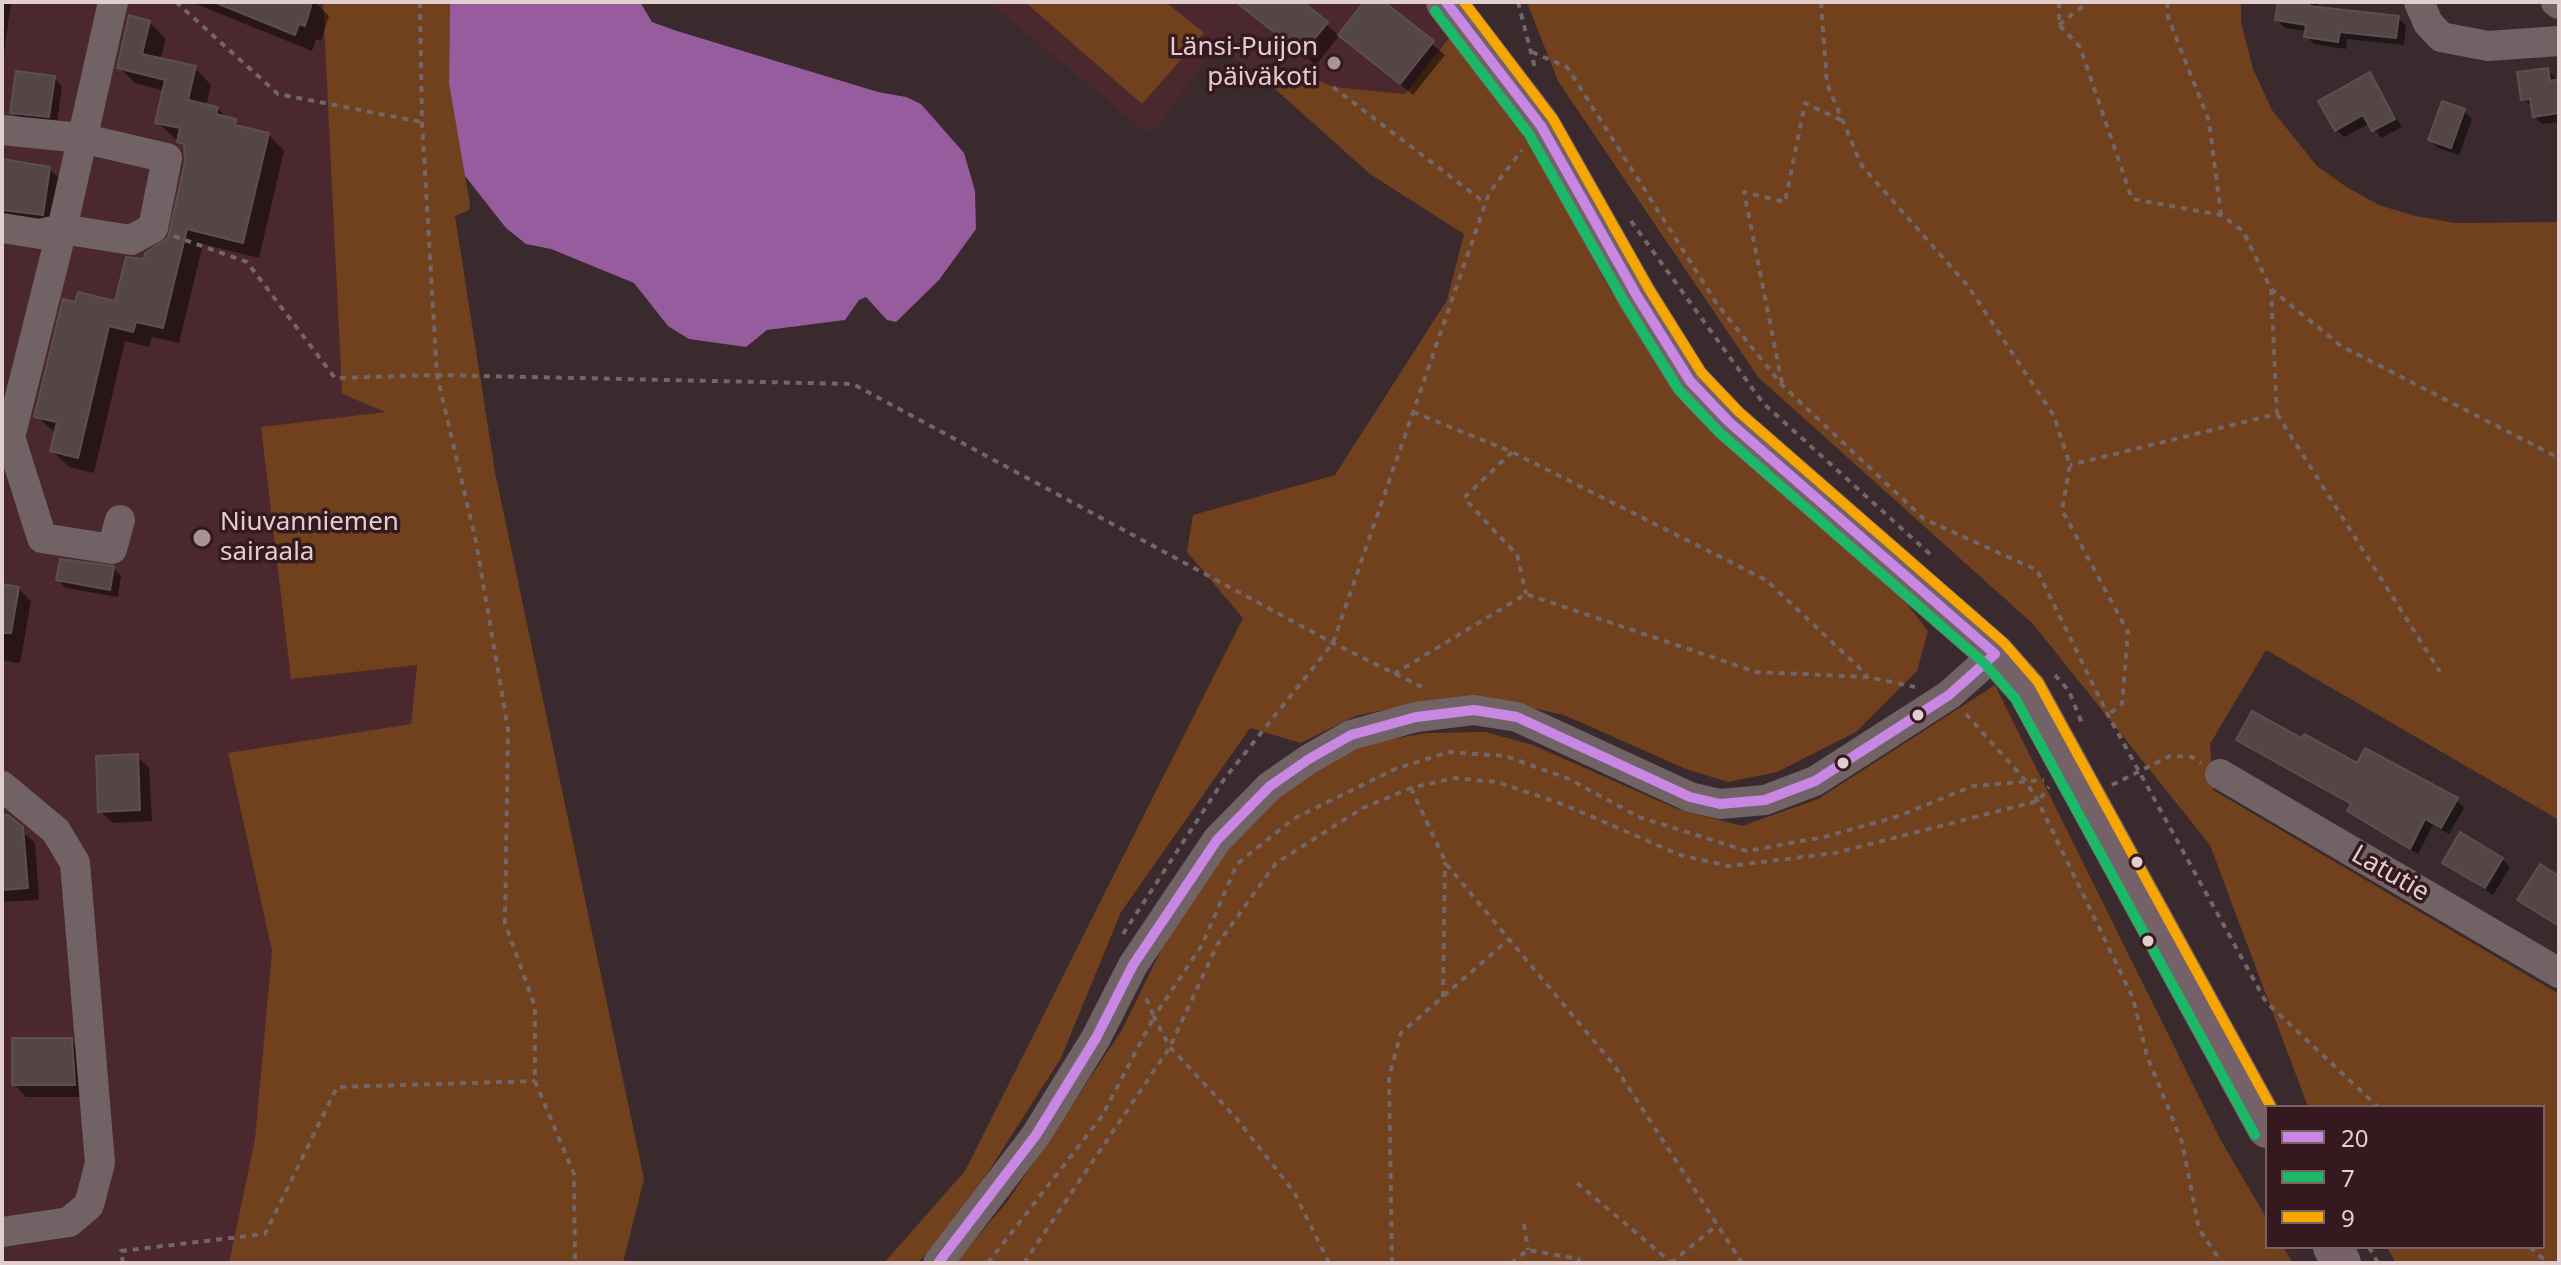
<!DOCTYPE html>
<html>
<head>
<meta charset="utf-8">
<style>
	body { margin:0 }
	#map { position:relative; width:2561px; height:1265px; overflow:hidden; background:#3a2a2d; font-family:"Noto Sans",sans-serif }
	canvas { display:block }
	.frame { position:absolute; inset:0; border:4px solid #e2cdcf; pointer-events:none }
	.legend { position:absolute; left:2265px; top:1105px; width:280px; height:144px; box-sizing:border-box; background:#36191e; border:2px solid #7b6165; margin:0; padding:10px 14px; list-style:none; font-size:24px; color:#e2cdcf }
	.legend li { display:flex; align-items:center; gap:16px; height:40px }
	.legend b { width:40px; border:2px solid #7b6165 }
</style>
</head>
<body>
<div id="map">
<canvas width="2561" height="1265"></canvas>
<div class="frame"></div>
<ul class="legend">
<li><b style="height:10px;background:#c787e3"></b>20</li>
<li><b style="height:10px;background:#1ab867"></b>7</li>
<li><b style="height:10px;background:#f7a600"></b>9</li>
</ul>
</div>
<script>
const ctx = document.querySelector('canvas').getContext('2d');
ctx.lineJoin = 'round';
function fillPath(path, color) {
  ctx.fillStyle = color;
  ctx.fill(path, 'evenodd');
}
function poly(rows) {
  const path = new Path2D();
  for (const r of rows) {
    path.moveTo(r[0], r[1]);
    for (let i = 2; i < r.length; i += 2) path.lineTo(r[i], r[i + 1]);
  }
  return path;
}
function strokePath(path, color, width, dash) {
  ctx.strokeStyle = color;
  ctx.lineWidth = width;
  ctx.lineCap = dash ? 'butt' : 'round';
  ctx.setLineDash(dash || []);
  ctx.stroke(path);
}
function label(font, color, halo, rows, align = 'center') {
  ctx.font = font + ' "Noto Sans",sans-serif';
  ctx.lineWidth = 7;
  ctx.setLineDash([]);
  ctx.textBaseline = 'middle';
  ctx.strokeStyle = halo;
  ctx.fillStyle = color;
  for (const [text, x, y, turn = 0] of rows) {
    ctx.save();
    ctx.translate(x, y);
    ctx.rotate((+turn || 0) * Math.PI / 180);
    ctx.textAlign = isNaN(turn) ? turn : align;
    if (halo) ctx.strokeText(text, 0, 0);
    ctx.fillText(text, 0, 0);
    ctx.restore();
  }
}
const built = poly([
	[2,2,323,2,342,394,388,412,417,664,411,724,228,754,272,951,255,1139,229,1263,2,1263],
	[989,2,1433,2,1453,33,1405,94,1333,87,1294,68,1264,79,1216,47,1154,131,1142,129]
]);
const green = poly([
	[323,2,450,2,449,84,470,204,469,210,455,216,495,472,644,1179,623,1263,229,1263,255,1139,272,951,228,753,411,724,417,665,291,679,261,427,386,412,342,394],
	[1025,2,1166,2,1204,33,1142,104],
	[1527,2,2241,2,2241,22,2253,69,2272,110,2317,166,2345,186,2379,205,2415,216,2455,223,2559,222,2559,820,2266,650,2210,744,2213,790,2559,994,2559,1263,2396,1263,2387,1247,2543,1247,2543,1107,2308,1107,2210,845,2033,624,1758,377,1558,81],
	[1453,33,1517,119,1610,290,1706,427,1824,522,1900,595,1928,631,1917,671,1856,732,1777,772,1728,782,1686,769,1564,715,1490,699,1412,704,1355,716,1301,743,1250,728,1121,912,1061,1058,962,1213,918,1263,884,1263,965,1171,1243,618,1187,552,1193,515,1335,475,1447,300,1464,234,1370,174,1264,79,1293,68,1333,87,1405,94],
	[1995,685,2220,1139,2267,1219,2267,1247,2283,1247,2293,1263,955,1263,1007,1202,1122,1030,1163,946,1212,869,1261,811,1312,771,1369,743,1426,733,1485,732,1533,745,1675,808,1742,826,1818,799]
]);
const water = poly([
	[450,2,640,2,652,22,677,31,878,92,906,97,921,104,964,153,975,191,976,229,939,280,896,322,887,320,866,297,859,300,845,320,767,330,746,347,689,339,668,326,634,283,551,249,526,244,506,228,465,176,449,84]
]);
const shadow = poly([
	[2,2,11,2,3,61,2,61],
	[191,2,315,2,329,16,321,41,316,39,312,51],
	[1236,2,1300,2,1339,36,1316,65],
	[1367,2,1381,2,1445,55,1413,95,1341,35],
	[2280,2,2318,2,2317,9,2398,18,2406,26,2404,45,2347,39,2346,49,2314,44,2306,36,2307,31,2285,28,2277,20],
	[149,22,166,39,160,60,195,68,211,85,206,106,217,109,244,129,268,134,284,151,259,258,203,244,179,343,152,337,149,347,125,341,94,473,69,467,52,450,56,433,36,416,77,305,117,304,146,261,170,239,187,162,186,148,157,122,165,91,135,83,119,67],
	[2547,70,2559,81,2559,122,2542,124,2534,116,2533,107,2523,99],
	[2369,75,2402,127,2381,138,2370,123,2344,137,2336,129],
	[54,78,62,86,57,124,20,120,12,112],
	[2464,111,2472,119,2459,155,2438,148,2430,140],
	[2,161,49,169,62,181,55,226,2,224],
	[113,568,121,576,118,597,66,588,58,580],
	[2,586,18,588,31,601,20,663,2,660],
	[2239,740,2302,741,2358,766,2456,800,2464,808,2449,834,2433,825,2418,854,2357,818,2350,811,2352,806],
	[137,756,149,768,152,821,113,823,100,811],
	[2,817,35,842,39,900,2,902],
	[2502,859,2510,867,2493,895,2445,863],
	[2559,878,2559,927,2520,900],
	[71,1040,83,1053,86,1097,26,1097,14,1084]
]);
const building = poly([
	[214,2,312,2,305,26,299,24,295,35,214,2],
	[1236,2,1303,2,1328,22,1302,54,1236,2],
	[1364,2,1384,2,1434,41,1400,84,1338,35,1364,2],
	[2278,2,2310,2,2309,6,2399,16,2396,38,2340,32,2338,42,2304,37,2306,25,2275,20,2278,2],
	[129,15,150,21,142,54,196,66,188,100,218,107,216,114,236,119,235,125,269,133,243,243,187,229,163,328,136,322,133,332,109,326,78,458,50,451,57,422,34,417,63,299,75,302,78,292,115,301,126,257,144,259,145,253,168,238,185,162,184,144,177,142,180,128,155,123,165,80,117,68,129,15],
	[2548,68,2550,81,2559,79,2559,113,2533,117,2530,99,2521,100,2517,72,2548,68],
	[16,71,55,76,49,117,10,113,16,71],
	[2370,72,2395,119,2372,131,2363,115,2335,131,2318,101,2370,72],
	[2442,101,2465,109,2451,148,2428,140,2442,101],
	[2,159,50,167,43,215,2,210,2,159],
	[60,559,114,566,110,590,56,580,60,559],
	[2,584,19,587,11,633,2,633,2,584],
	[2252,711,2301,738,2304,734,2357,763,2365,748,2458,798,2441,828,2425,819,2410,849,2347,811,2351,804,2236,740,2252,711],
	[138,754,140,810,98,812,96,756,138,754],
	[2,815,8,815,23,827,28,888,2,890,2,815],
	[2460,832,2503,858,2485,888,2442,863,2460,832],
	[2540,864,2559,876,2559,926,2517,900,2540,864],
	[12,1038,72,1038,75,1085,12,1085,12,1038]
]);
const path = poly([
	[176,2,278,94,422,122],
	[420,2,422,122,437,375,476,542,508,729,505,923,535,1007,535,1081,574,1174,575,1263],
	[1518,2,1535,68],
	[1821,2,1827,84,1862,166,1968,286,2054,416,2070,465,2062,510,2128,632,2122,704,2108,715],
	[2059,2,2059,25,2080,47,2132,199,2221,215,2243,231,2271,289,2277,414,2070,465],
	[2167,2,2168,17,2209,121,2221,215],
	[2059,25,2088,2],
	[1532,52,1567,67,1717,304,1782,385,1924,519,2037,570,2108,715,2266,1002,2378,1107],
	[1333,87,1485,203],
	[1631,221,1763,403,1931,555],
	[174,236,247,262,335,378,437,375,853,384,1333,643,1426,689],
	[2271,289,2341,346,2559,458],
	[1782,383,1744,192,1785,202,1805,103,1843,121],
	[1413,412,1512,452,1766,580,1867,675],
	[2277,414,2440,672],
	[1512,452,1464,498,1517,555,1526,594],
	[1394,674,1526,594,1756,672,1868,677,1915,687],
	[2055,675,2069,691,2083,726],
	[1966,714,2025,780,2038,801,2133,998,2147,1056,2182,1142,2199,1229,2222,1263],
	[2112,785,2170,756,2192,757,2201,763],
	[1411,788,1447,865,1614,1065,1742,1263],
	[1123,934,1225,778,1333,643,1489,193,1522,150],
	[1443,997,1445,862],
	[1577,1183,1672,1263],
	[1524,1224,1528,1250],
	[2369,1247,2378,1263],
	[2530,1247,2548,1263],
	[123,1263,121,1251,265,1234,337,1087,535,1081],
	[988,1263,1102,1116,1154,1017,1145,995],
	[1024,1263,1170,1047,1217,945,1276,863,1363,808,1411,788,1454,778,1497,782,1565,805,1680,855,1729,866,1835,853,2038,801,2049,787],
	[1329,1263,1294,1192,1237,1119,1170,1047,1154,1017,1202,945,1237,864,1293,819,1395,769,1449,752,1505,756,1567,778,1639,817,1747,851,1824,837,1896,817,1973,786,2044,780],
	[1392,1263,1389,1077,1401,1033,1508,940],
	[1511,1263,1528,1250,1578,1259,1580,1263],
	[1671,1263,1717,1225]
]);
const minor = poly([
	[2419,2,2428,23,2441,37,2488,46,2559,41],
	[2556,2,2559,4],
	[2,130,81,138,167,158,153,228,131,240,62,229,40,234,2,228],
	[10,437,42,538,112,549,120,520],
	[2,448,10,437,62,229,113,2],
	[2220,774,2559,973],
	[2,786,56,831,75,863,100,1163,89,1205,69,1222,2,1232],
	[938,1263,1036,1135,1096,1038,1133,965,1217,840,1270,786,1309,759,1351,735,1416,717,1474,710,1517,717,1690,797,1720,804,1765,800,1815,781,1949,695,1995,654]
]);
const major = poly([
	[1446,2,1541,126,1637,296,1690,381,1729,422,1995,654,2027,690,2267,1128],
	[2333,1247,2341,1263]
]);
const bus1 = poly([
	[938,1263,1036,1135,1096,1038,1133,965,1217,840,1270,786,1309,759,1351,735,1416,717,1474,710,1517,717,1690,797,1720,804,1765,800,1815,781,1949,695,1995,654,1729,422,1690,381,1637,296,1541,126,1446,2]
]);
const bus2 = poly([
	[1435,11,1529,134,1625,303,1679,390,1720,433,1985,664,2015,698,2255,1135]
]);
const bus3 = poly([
	[1464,2,1553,119,1649,289,1701,372,1739,412,2004,643,2038,682,2271,1107]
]);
const markers = [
	[1334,63,8,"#a79496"],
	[202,538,10,"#a79496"],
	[1918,715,7,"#e2cdcf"],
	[1843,763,7,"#e2cdcf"],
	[2137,862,7,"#e2cdcf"],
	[2148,941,7,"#e2cdcf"]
];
const poiNames = [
	["Länsi-Puijon",1318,48],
	["päiväkoti",1318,78],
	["Niuvanniemen",220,523,"left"],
	["sairaala",220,553,"left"]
];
const streetNames = [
	["Latutie",2390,874,30]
];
fillPath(built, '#4a282e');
fillPath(green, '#70411c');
fillPath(water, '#965c9d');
fillPath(shadow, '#0007');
fillPath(building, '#544646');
strokePath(building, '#5d4f4f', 2);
strokePath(path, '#726668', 4, [6, 6]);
strokePath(minor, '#716365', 30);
strokePath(major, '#756168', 40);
strokePath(bus1, '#c787e3', 10);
strokePath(bus2, '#1ab867', 10);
strokePath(bus3, '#f7a600', 10);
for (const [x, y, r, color] of markers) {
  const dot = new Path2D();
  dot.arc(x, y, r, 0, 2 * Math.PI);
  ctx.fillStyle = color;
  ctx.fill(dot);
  strokePath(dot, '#36191e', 3);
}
label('26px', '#e2cdcf', '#36191e', poiNames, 'right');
label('26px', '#e2cdcf', '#36191e', streetNames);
</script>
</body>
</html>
